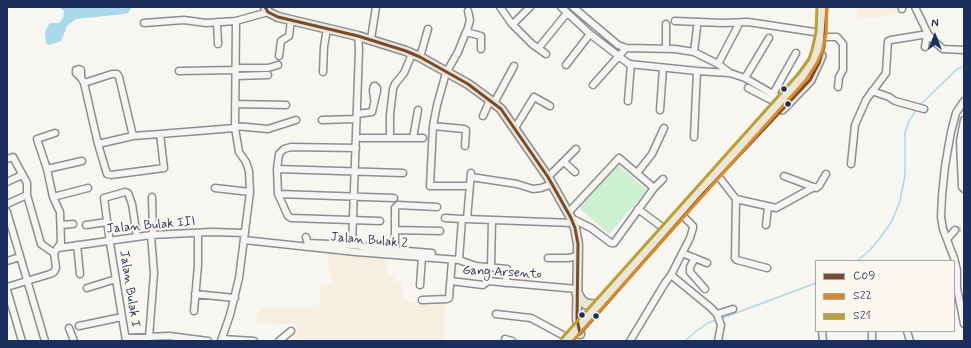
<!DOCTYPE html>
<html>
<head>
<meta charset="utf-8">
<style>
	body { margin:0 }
	#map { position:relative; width:971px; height:348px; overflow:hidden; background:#f8f6f0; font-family:Mynerve,sans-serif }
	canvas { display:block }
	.frame { position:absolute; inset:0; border:8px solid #1b2f5e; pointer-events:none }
	.legend { position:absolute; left:815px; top:260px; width:140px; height:72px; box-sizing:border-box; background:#fbf7ec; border:1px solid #a1a7b3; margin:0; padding:5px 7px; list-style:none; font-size:12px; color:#1b2f5e }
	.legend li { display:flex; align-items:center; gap:8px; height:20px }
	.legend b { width:20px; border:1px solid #a1a7b3 }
	.north { position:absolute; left:915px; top:16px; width:40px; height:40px; -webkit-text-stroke:3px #fbf7ec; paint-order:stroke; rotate:0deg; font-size:11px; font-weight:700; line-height:16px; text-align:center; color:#1b2f5e }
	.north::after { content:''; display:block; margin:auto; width:14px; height:18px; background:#1b2f5e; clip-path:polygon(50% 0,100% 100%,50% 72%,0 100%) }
</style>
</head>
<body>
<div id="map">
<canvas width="971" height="348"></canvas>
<div class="frame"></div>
<ul class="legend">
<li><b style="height:5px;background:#7a4b2a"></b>C09</li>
<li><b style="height:5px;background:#dc8a27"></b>S22</li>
<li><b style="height:5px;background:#bca032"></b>S21</li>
</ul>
<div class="north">N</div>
</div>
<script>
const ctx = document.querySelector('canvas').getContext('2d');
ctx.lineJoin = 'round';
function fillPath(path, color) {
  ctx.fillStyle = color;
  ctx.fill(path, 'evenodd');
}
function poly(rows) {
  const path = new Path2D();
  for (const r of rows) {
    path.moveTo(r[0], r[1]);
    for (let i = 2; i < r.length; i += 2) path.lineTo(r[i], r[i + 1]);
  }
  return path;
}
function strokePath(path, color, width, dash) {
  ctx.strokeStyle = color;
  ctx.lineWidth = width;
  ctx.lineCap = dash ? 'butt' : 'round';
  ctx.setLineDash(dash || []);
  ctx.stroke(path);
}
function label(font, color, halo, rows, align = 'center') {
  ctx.font = font + ' Mynerve,sans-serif';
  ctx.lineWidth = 4;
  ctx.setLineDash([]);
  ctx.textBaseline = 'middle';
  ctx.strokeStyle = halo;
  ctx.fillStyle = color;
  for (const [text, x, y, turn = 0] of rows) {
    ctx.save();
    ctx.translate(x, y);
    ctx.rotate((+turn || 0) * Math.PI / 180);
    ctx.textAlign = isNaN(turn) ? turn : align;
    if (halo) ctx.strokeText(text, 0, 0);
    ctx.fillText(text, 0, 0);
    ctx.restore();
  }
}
const built = poly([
	[856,7,905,7,905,12,887,16,858,19],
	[326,248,387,251,387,275,394,277,395,281,403,282,403,301,445,303,443,341,297,341,297,324,255,323,260,308,319,307,321,285,333,285]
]);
const green = poly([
	[617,164,647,190,609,234,579,208]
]);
const water = poly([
	[59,7,131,7,131,9,128,13,124,14,76,19,67,26,61,41,49,45,46,43,45,32,49,24,51,23,59,23,63,18,64,11]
]);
const stream = poly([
	[920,105,957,69,964,66],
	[857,261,870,250,880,238,892,221,900,201,905,175,905,133,908,123,916,110],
	[720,319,816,283],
	[685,341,695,332,708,323,716,320]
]);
const minorTunnel = poly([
	[955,230,964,228]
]);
const minor = poly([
	[500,7,512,24,532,44,546,54],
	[561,7,590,34,629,64,697,71,729,73],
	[573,7,618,45,626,48,675,49,694,52,718,64,730,73,745,78,783,100],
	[902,7,902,9],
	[915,7,928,34,936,43,943,49,964,50],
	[675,21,723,23,748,22,821,33],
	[217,22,218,44],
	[515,22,530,7],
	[144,23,184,20,206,23,236,21,268,12],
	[666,24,666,49],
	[467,31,470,20,468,11],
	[826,37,837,37,843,44,843,70,839,77,838,87],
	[371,39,376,7],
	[541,45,567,13],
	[925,47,926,40,930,37],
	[694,52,697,27],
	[279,56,281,41,289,36,291,21],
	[420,57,428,29],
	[718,64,738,26],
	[566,65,590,34],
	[236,68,268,68,278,65],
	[179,71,236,70],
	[323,72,324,47,327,28],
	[236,76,268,75],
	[81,78,76,73,76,70,79,69,81,70,81,78,84,83],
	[745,78,769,38],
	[593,85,626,48],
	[748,88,779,104],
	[872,91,889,97,895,101,924,109],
	[773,94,796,53],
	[628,101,631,64],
	[964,101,956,113,951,132,945,166,942,196,941,217,943,229,954,258,957,270,957,288,964,324],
	[494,103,514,66],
	[235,104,286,105],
	[660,110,663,68],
	[357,114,372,112,377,91,377,88,375,86,374,86,373,90,374,99],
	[483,116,490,100],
	[322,120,356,119],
	[964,120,960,141,962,187,964,189],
	[235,126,268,129,296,120],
	[433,126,464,129,466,130,465,146],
	[515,128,534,97,550,106],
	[55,133,37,139,47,169,53,197,88,188],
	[160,134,235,128],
	[694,137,697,71],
	[361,138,390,138,390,115,393,89,395,84,404,73,412,54],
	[390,138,413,138,418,110],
	[413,138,423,138],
	[98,144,133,136,160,134,164,168,111,175,107,174,98,144,84,83,112,74,117,74,119,77,133,136],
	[356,148,291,147,284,149,279,154,277,169,278,194,288,216,291,218,380,221],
	[7,159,13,157,27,183,27,195,41,244,54,253],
	[564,162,575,172],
	[851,164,855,125,866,100,886,73,888,41,891,40,928,34],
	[47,169,82,161],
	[277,169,403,173],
	[471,173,467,219,573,223],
	[637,173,652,154,664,128],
	[784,176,816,188,819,186,826,174],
	[471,177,517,184,533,189,541,188,552,184],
	[548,177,576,149],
	[719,177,736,199,735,258,737,260,767,268],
	[7,182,22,175],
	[470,186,430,186,433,126,437,105,446,73,458,52,466,32,481,36,481,49],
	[215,188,250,192],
	[278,194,394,198],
	[152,197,153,235],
	[736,199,776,208,814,187],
	[7,204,27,195],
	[638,209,666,230],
	[7,212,45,341],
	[568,213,619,158,654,188],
	[683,216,693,226,693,228,690,238,671,275,710,307,717,314,721,325,718,341],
	[445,218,462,219],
	[571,218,591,228,611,243,614,243,654,188,663,179],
	[61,225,73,224],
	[86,225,107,222],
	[766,225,768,207],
	[395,230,440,231],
	[306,237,307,241,308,243,352,245,395,250],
	[948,238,955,230],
	[244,240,356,252,459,260,476,266,507,269,506,283],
	[77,245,80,274],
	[352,245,359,50,358,36],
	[58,248,151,235,211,232,245,233],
	[432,253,395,250,395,208,398,205,437,207],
	[682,253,707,263],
	[548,258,568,258,578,256],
	[695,258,690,267,690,272,705,289],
	[459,260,462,219,467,219],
	[7,261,20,257],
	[491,267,492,220],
	[451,281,483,285,488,281,577,289],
	[420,285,422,257],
	[7,287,50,274,54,272,56,268,54,253,61,243,60,212,53,197],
	[87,288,116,279],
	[7,290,22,341],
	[195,294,235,298],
	[422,300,447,299,449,298,452,260],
	[194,311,198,265,198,233],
	[496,314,531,318,568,338],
	[717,314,733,309],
	[79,326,122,317],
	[69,328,74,341],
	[822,331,823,341],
	[872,331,872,341],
	[907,331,910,341],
	[126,338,169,336,208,341],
	[149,338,154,273,151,235],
	[222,339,254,341],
	[505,339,512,341],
	[126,341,110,243,104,198,125,192,128,193,132,204,137,237],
	[221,341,230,315,239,278,250,192,249,171,246,162,239,152,235,128,236,21],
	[279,341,291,331],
	[630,341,665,283,671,275]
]);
const major = poly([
	[265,7,268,12,278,17,358,36,406,51,420,57,468,84,490,100,501,109,548,177,571,218,575,228,578,244,577,319,578,327,580,334]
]);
const highway = poly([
	[782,109,810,80,821,56],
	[577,293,581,300,586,304,593,305,600,304],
	[566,341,802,77,813,61,817,51,821,33,822,7]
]);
const bus1 = poly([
	[265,7,268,12,278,17,358,36,406,51,420,57,468,84,501,109,548,177,571,218,575,228,578,244,577,319,580,334,704,193,810,80,819,63,824,47,827,7]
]);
const bus2 = poly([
	[573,341,806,80,817,63,822,52,826,34,827,7]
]);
const bus3 = poly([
	[562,338,798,74,809,59,812,50,816,32,817,7]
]);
const markers = [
	[784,89,3.5,"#1b2f5e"],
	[788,104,3.5,"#1b2f5e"],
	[582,315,3.5,"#1b2f5e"],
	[596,316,3.5,"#1b2f5e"]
];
const streetNames = [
	["Jalan Bulak III",151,226,-5],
	["Jalan Bulak 2",369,241,5],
	["Gang Arsento",502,273,3],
	["Jalan Bulak I",129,289,81]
];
fillPath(built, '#f6eee0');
fillPath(green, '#ccf0d0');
fillPath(water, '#a9d9ea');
strokePath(stream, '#a9d9ea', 1.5);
strokePath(minorTunnel, '#ccced3', 6, [6, 3]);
strokePath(minor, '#8b8e94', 9);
strokePath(major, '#8b8e94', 11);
strokePath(highway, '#8b8e94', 12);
strokePath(minor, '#f6f5f1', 6);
strokePath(major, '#eae7d8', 8);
strokePath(highway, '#eae7d8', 9);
strokePath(bus1, '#7a4b2a', 3);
strokePath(bus2, '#dc8a27', 3);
strokePath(bus3, '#bca032', 3);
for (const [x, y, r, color] of markers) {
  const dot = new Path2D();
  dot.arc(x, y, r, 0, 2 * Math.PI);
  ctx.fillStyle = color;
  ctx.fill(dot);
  strokePath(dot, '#fbf7ec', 1.5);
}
label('13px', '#1b2f5e', '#fbf7ec', streetNames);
</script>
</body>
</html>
